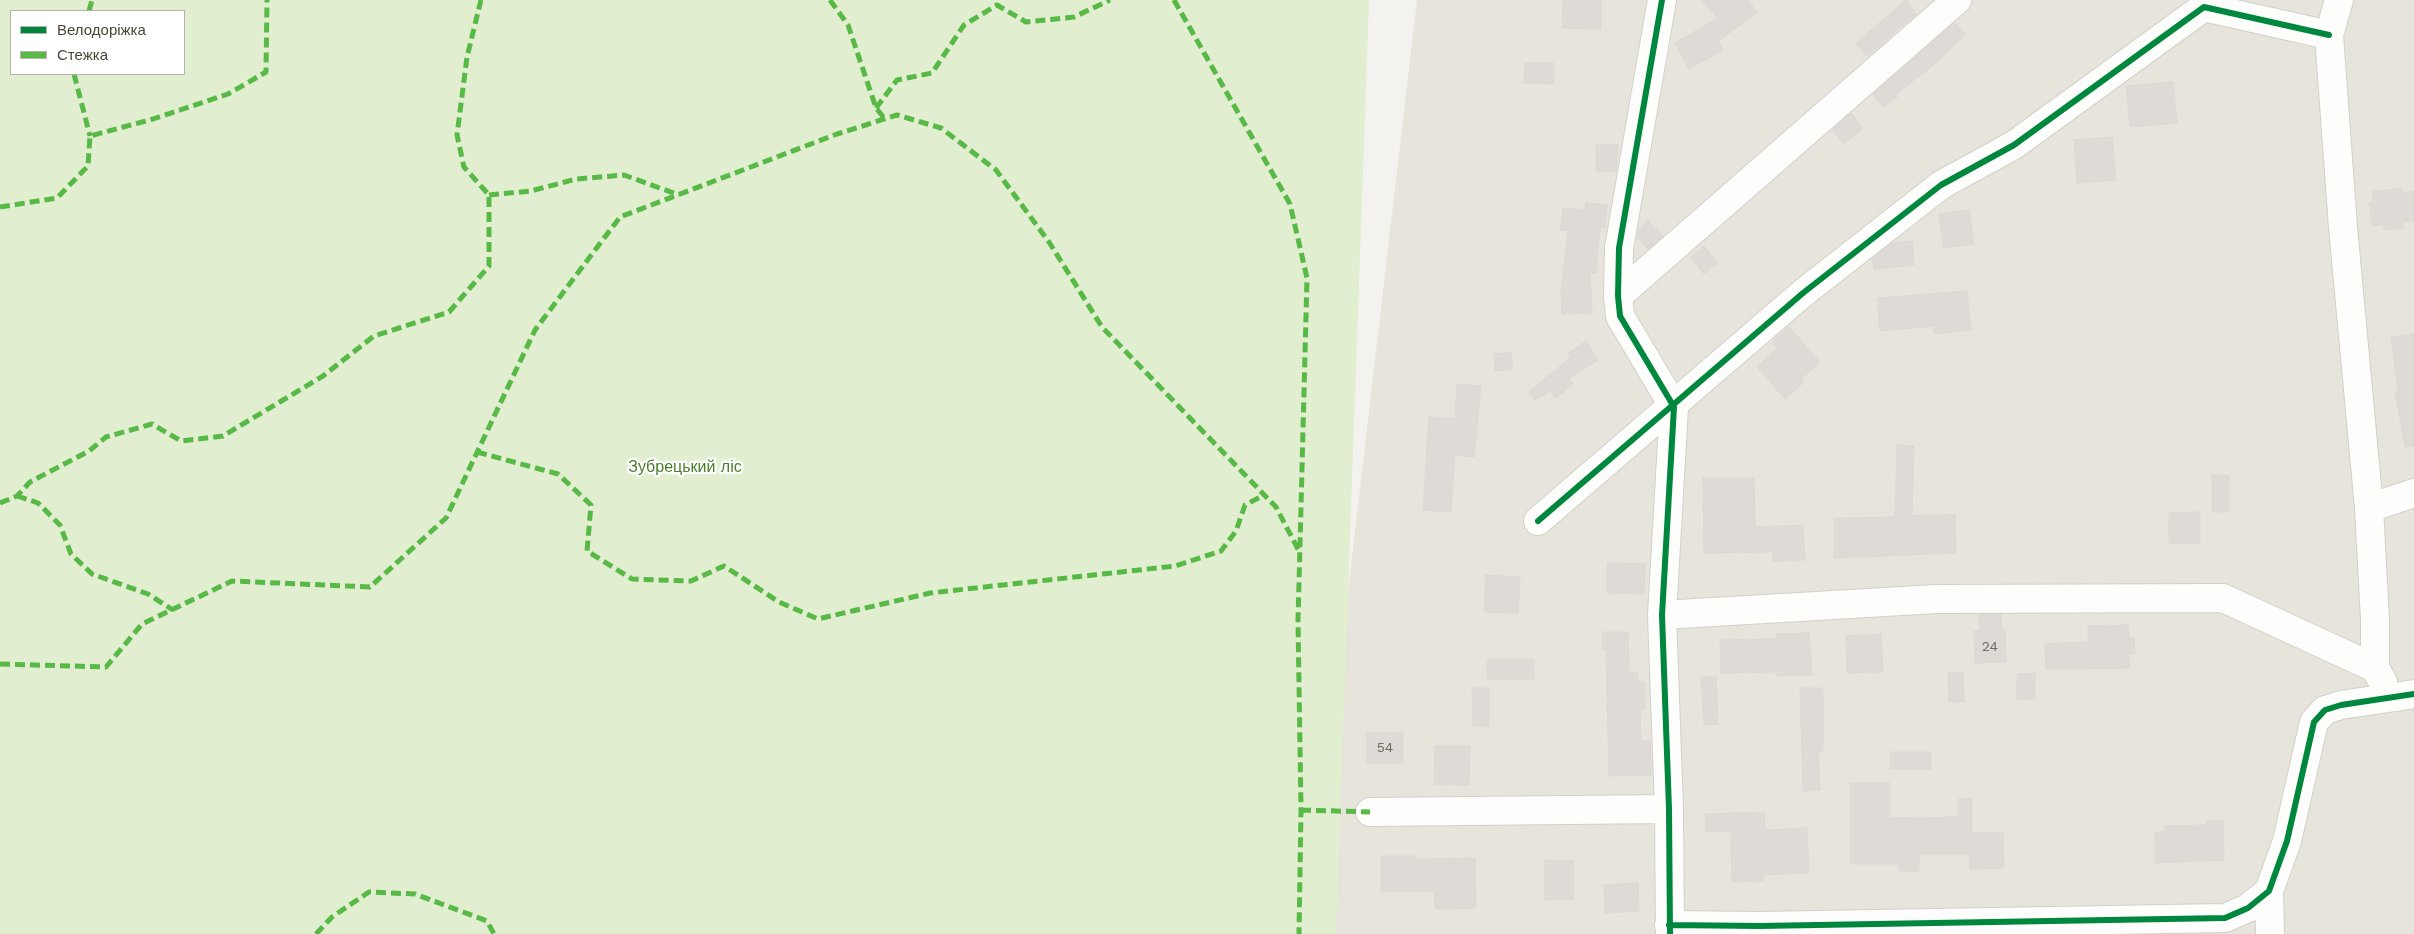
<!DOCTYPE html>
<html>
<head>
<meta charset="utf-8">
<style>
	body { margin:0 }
	#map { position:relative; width:2414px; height:934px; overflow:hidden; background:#f4f2ee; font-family:"Work Sans",sans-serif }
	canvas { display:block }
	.legend { position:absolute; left:10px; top:10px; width:175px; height:65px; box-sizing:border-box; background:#fff; border:1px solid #b7b4b0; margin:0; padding:6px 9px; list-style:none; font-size:15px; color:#4b4439 }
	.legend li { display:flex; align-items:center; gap:10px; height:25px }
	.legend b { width:25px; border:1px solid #b7b4b0 }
</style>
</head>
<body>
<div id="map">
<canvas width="2414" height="934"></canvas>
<ul class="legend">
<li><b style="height:6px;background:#00873e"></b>Велодоріжка</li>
<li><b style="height:6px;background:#58b947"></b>Стежка</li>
</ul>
</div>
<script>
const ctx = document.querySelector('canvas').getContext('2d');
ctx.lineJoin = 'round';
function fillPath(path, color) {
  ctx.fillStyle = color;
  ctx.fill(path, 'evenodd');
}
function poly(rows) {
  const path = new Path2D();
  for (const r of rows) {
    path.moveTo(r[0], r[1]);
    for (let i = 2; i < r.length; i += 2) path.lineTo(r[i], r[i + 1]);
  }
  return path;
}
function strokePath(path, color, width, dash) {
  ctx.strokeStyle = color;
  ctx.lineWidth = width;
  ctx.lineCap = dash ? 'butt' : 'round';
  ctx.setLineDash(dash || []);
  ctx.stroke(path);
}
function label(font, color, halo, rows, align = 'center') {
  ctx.font = font + ' "Work Sans",sans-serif';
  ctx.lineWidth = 4.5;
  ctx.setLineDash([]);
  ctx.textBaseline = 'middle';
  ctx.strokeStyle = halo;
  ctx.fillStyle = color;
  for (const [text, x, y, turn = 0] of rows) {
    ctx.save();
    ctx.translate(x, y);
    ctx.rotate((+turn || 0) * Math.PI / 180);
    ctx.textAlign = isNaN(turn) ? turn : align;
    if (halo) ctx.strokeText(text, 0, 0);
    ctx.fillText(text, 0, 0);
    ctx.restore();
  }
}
const residential = poly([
	[1417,0,2414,0,2414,934,1308,934]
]);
const green = poly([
	[0,0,1369,0,1336,934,0,934],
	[11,11,184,11,184,74,11,74]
]);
const building = poly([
	[1563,0,1601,0,1601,29,1562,28,1563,0],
	[1701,0,1748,0,1757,13,1718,41,1723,50,1689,69,1675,43,1718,18,1701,0],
	[1906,0,1916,14,1867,56,1856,43,1906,0],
	[1955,23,1966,34,1936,63,1896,94,1898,96,1883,107,1873,94,1955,23],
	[1525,63,1554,63,1554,84,1524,83,1525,63],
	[2173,82,2177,123,2130,127,2126,86,2173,82],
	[1851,113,1863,128,1844,144,1832,130,1851,113],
	[2112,137,2116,180,2077,183,2074,140,2112,137],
	[1596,145,1618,145,1616,172,1596,172,1596,145],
	[2402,188,2403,193,2414,191,2414,221,2403,222,2404,228,2384,230,2383,224,2372,226,2369,202,2373,202,2372,192,2402,188],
	[1586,203,1607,205,1605,228,1600,227,1596,273,1590,273,1592,313,1562,314,1561,293,1568,231,1560,230,1563,208,1585,210,1586,203],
	[1969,210,1974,244,1944,248,1939,214,1969,210],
	[1648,221,1663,236,1648,249,1637,237,1638,231,1648,221],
	[1912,241,1914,265,1874,269,1873,258,1892,243,1912,241],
	[1704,246,1717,263,1704,274,1691,257,1704,246],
	[1967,291,1971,330,1934,334,1933,326,1880,331,1877,298,1967,291],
	[1789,327,1820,362,1801,379,1803,383,1785,399,1757,367,1777,348,1772,342,1789,327],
	[2414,334,2414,446,2405,447,2395,391,2398,391,2391,337,2414,334],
	[1586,341,1598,360,1569,378,1573,384,1556,398,1550,391,1535,400,1529,392,1571,357,1568,353,1586,341],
	[1511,352,1513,369,1495,371,1494,354,1511,352],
	[1457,384,1481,386,1474,457,1455,455,1451,512,1423,510,1429,417,1455,419,1457,384],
	[1897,445,1914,446,1912,516,1955,514,1956,553,1834,558,1834,518,1895,517,1897,445],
	[2212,475,2229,475,2229,512,2212,512,2212,475],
	[1703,478,1754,478,1755,527,1803,525,1805,560,1773,561,1772,552,1704,553,1703,478],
	[2200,512,2200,543,2169,544,2169,513,2200,512],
	[1607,563,1645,564,1644,594,1607,593,1607,563],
	[1486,575,1520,577,1518,613,1484,612,1486,575],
	[1979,614,2001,614,2002,630,2005,630,2006,662,1975,663,1974,631,1980,631,1979,614],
	[2128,625,2129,638,2134,638,2135,654,2129,654,2129,668,2046,669,2045,644,2088,642,2088,626,2128,625],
	[1602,632,1628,632,1629,672,1638,672,1638,682,1645,682,1645,708,1640,710,1641,741,1650,741,1651,775,1609,776,1606,649,1602,650,1602,632],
	[1809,633,1812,675,1777,676,1777,672,1721,673,1720,640,1776,639,1776,634,1809,633],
	[1881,634,1883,672,1847,673,1846,636,1881,634],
	[1487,659,1534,659,1534,679,1487,679,1487,659],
	[1963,672,1964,702,1949,702,1948,673,1963,672],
	[2035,673,2035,699,2017,700,2017,674,2035,673],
	[1716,676,1718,724,1704,725,1701,677,1716,676],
	[1472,688,1489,688,1489,726,1473,726,1472,688],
	[1800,688,1823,688,1823,751,1818,751,1820,790,1803,791,1800,688],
	[1367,732,1403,732,1403,763,1367,763,1367,732],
	[1435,746,1470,746,1469,785,1434,784,1435,746],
	[1890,752,1931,752,1931,769,1890,769,1890,752],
	[1850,783,1890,783,1890,818,1958,817,1958,799,1972,799,1972,833,2003,833,2004,868,1970,869,1969,854,1919,854,1919,871,1899,871,1899,864,1850,864,1850,783],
	[1764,812,1765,830,1807,828,1809,873,1763,875,1763,881,1732,882,1731,831,1706,832,1705,814,1764,812],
	[2207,821,2223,821,2224,860,2155,863,2155,833,2165,832,2165,826,2207,825,2207,821],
	[1381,856,1416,856,1416,859,1475,858,1476,908,1435,909,1434,892,1381,892,1381,856],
	[1545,860,1574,860,1574,900,1545,900,1545,860],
	[1638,883,1639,911,1605,913,1604,885,1638,883]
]);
const minor = poly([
	[1662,0,1619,248,1618,296,1620,316,1674,407,1662,615,1669,809,1670,934],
	[2339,0,2329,35,2343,227,2369,508,2375,620,2375,668,2383,682],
	[1618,296,1957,0],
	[2369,508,2414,493],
	[1538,521,1803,293,1941,185,2014,145,2204,7,2329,35],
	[1662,615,1936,599,2223,598,2375,668],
	[1370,812,1669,809],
	[2269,891,2270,934],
	[1669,925,1759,926,2225,918,2248,908,2269,891,2287,841,2314,722,2325,710,2341,705,2414,694]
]);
const quiet = poly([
	[830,0,848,25,876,108,885,119],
	[1174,0,1290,204,1307,278,1298,621,1301,810,1299,934],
	[89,11,92,0],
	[74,74,90,136],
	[876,108,897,80,932,73,964,25,997,5,1026,22,1074,17,1110,0],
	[489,195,531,191,576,179,624,175,679,195],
	[0,207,57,198,88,166,90,136,153,119,228,94,266,72,267,0],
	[477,452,558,474,591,505,587,551,632,579,691,581,724,566,779,602,818,619,930,593,1175,566,1221,551,1236,531,1245,505,1264,495],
	[17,496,38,503,60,525,71,554,92,574,148,594,173,610],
	[0,503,17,496,30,482,89,451,106,437,152,424,181,441,223,436,323,376,374,336,449,312,489,266,489,195,464,167,457,135,467,57,481,0],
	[0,664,106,667,142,624,232,581,370,587,446,518,535,330,620,217,837,134,897,115,941,128,996,170,1049,242,1102,327,1276,507,1300,553],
	[1301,810,1370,812],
	[316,934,332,917,369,892,415,894,487,921,494,934]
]);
const cycleway = poly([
	[1662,0,1619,248,1618,296,1620,316,1674,407,1662,615,1669,809,1670,934],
	[1538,521,1803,293,1941,185,2014,145,2204,7,2329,35],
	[1669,925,1759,926,2225,918,2248,908,2269,891,2287,841,2314,722,2325,710,2341,705,2414,694]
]);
const numberNames = [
	["24",1990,647],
	["54",1385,748]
];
const parkNames = [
	["Зубрецький ліс",685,467]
];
fillPath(residential, '#e7e4dc');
fillPath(green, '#e1eecf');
fillPath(building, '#dedbd6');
strokePath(building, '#dcd9d4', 1);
strokePath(minor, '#d2d0cb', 30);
strokePath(minor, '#fdfdfc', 28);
strokePath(quiet, '#58b947', 5, [10, 5]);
strokePath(cycleway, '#00873e', 6);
label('14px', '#706a61', null, numberNames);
label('16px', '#4a7f2a', '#fff', parkNames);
</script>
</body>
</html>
